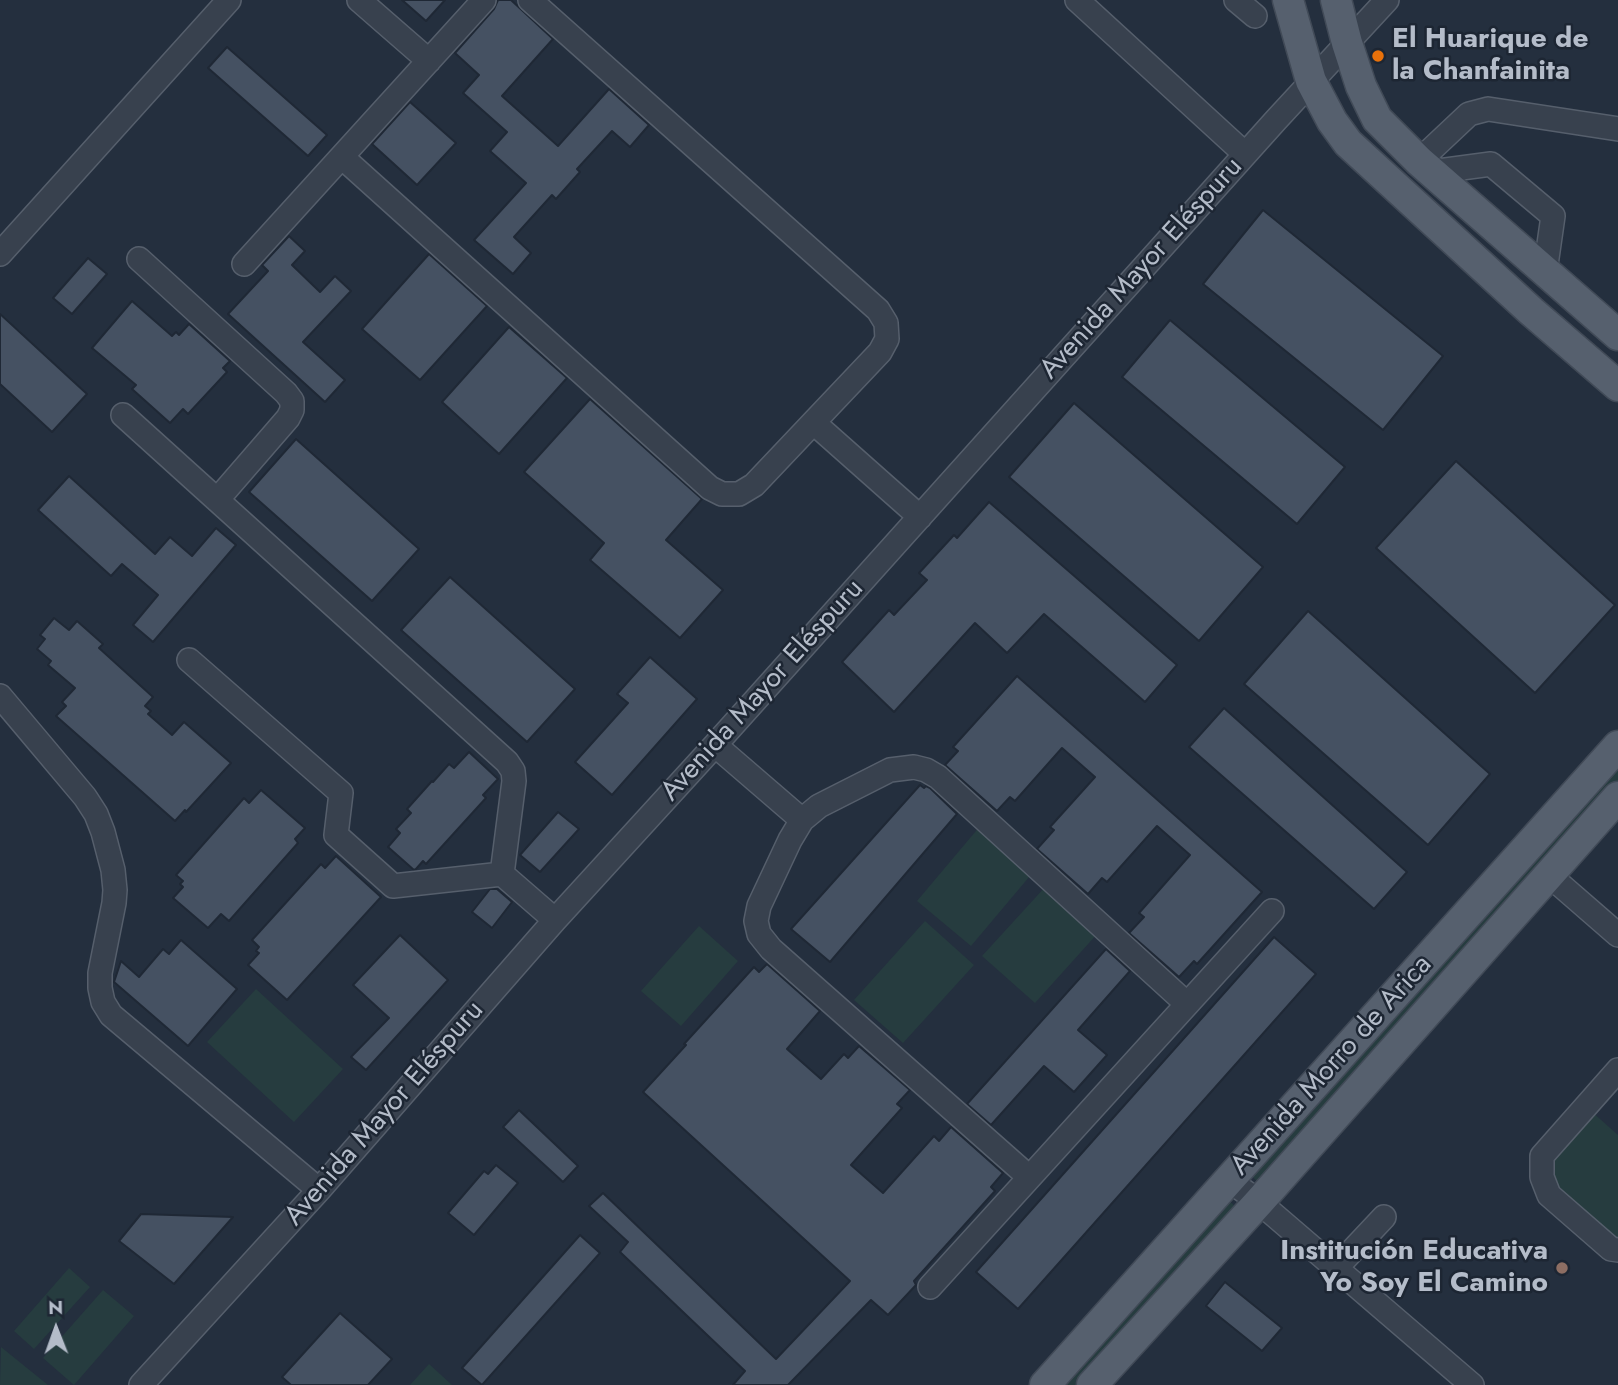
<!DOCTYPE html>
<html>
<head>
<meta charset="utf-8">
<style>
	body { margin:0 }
	#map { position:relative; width:1618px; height:1385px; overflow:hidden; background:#242f3e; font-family:Jost,sans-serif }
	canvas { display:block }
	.north { position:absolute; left:21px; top:1294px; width:70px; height:70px; -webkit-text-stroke:5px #1d2633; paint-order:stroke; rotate:359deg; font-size:19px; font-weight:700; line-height:28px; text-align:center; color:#b4bcc9 }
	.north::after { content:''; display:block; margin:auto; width:24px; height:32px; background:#b4bcc9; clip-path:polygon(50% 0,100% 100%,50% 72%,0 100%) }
</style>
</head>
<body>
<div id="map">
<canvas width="1618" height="1385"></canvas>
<div class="north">N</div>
</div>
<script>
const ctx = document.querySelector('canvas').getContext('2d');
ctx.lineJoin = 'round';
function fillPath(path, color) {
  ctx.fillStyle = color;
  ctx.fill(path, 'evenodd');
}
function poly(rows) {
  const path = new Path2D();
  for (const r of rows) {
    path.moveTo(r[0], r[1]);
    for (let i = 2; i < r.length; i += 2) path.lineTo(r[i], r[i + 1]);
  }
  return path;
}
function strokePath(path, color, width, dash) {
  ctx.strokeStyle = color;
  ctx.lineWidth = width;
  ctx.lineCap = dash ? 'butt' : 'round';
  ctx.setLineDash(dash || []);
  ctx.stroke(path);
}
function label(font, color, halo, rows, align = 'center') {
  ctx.font = font + ' Jost,sans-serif';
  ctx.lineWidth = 5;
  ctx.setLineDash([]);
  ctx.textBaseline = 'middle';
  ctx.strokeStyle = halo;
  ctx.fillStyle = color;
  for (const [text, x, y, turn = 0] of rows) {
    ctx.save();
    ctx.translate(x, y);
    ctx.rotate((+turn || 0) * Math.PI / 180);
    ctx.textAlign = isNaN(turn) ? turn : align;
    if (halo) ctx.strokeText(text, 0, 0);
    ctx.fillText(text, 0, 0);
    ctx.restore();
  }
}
const green = poly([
	[1618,759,1618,783,1259,1183,1247,1172],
	[981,825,1035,870,971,946,917,901],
	[1046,886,1098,933,1035,1003,982,956],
	[925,921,974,965,903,1043,854,1000],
	[699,926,738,961,681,1026,641,991],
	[256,989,343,1069,294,1122,207,1042],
	[1591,1111,1618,1135,1618,1246,1561,1202,1547,1159],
	[1224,1196,1237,1208,1078,1385,1054,1385],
	[69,1268,90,1287,34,1349,14,1331],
	[103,1290,134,1316,74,1385,43,1358],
	[1,1347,48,1385,0,1385],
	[429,1364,452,1385,410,1385]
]);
const building = poly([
	[402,0,445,0,426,21,402,0],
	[498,0,511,0,553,39,502,96,558,146,609,89,649,125,630,147,612,131,577,169,580,172,556,199,552,195,514,237,531,253,513,274,474,240,526,183,490,151,507,132,463,93,479,75,455,53,494,9,498,0],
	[227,47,327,135,308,156,208,68,227,47],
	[410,102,456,143,417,185,372,144,410,102],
	[1263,210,1443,356,1383,430,1203,284,1263,210],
	[289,236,305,251,292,265,320,292,335,276,351,291,303,342,345,380,325,402,228,314,268,271,262,265,289,236],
	[429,254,487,306,420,380,362,329,429,254],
	[88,258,107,274,72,314,53,298,88,258],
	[132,301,172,336,176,332,179,335,189,324,230,361,223,368,227,372,188,414,183,409,170,423,132,389,136,385,92,348,132,301],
	[0,314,87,394,52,432,0,384,0,314],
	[1170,320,1345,467,1297,524,1122,377,1170,320],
	[509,327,567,378,499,454,442,402,509,327],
	[590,399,702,499,666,540,723,590,680,638,590,560,604,543,524,472,590,399],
	[1074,403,1263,567,1199,641,1009,477,1074,403],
	[296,439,419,549,372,601,249,492,296,439],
	[1456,461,1615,605,1535,693,1376,548,1456,461],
	[69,476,155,554,170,537,192,556,216,528,236,545,153,642,133,625,158,595,122,564,111,576,38,510,69,476],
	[989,502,1177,665,1145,702,1044,614,1007,653,975,623,894,712,842,662,889,610,894,615,927,580,919,573,954,535,957,538,989,502],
	[450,577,575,689,527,742,401,630,450,577],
	[1308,611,1490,774,1428,845,1244,684,1308,611],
	[54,618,69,630,77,621,103,644,99,648,153,697,145,706,151,711,148,714,172,735,184,722,231,763,186,812,185,810,175,821,56,716,66,706,62,702,75,688,48,665,51,661,37,649,45,639,40,635,54,618],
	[650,657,697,699,612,795,575,762,628,703,617,694,650,657],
	[1017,676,1262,892,1197,964,1194,961,1179,977,1129,933,1144,917,1139,913,1190,855,1157,826,1107,882,1102,878,1088,894,1037,849,1054,830,1050,827,1095,777,1062,748,1015,801,1010,797,997,811,945,765,958,751,953,747,1017,676],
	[1224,708,1407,872,1374,909,1189,747,1224,708],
	[469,752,498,779,483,795,486,798,426,864,423,861,416,869,414,870,388,847,400,833,396,829,411,813,407,809,432,781,433,782,449,764,454,768,469,752],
	[920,785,924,788,926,786,930,788,957,814,830,962,791,929,920,785],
	[261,790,305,828,295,839,298,843,229,921,221,914,208,928,173,898,183,887,180,884,183,881,176,875,244,798,249,803,261,790],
	[558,812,579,829,540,872,520,855,558,812],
	[336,856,381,897,287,1000,248,965,259,953,256,951,259,947,252,940,321,864,325,868,336,856],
	[490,889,497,889,512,902,492,928,472,912,490,889],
	[400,935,448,980,366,1070,351,1057,389,1018,353,985,400,935],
	[1274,937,1316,974,1018,1309,976,1272,1274,937],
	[181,940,237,989,188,1046,114,982,121,961,139,977,163,949,169,954,181,940],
	[1106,949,1130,971,1078,1030,1107,1055,1074,1092,1044,1066,991,1125,967,1104,1106,949],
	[767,964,820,1011,787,1049,821,1079,844,1054,848,1058,859,1046,910,1090,897,1104,902,1108,851,1165,883,1193,934,1136,939,1141,951,1127,1003,1173,991,1187,995,1191,914,1281,916,1285,888,1315,871,1300,788,1385,733,1385,745,1371,620,1252,628,1242,589,1206,603,1193,776,1359,850,1281,643,1092,686,1045,684,1044,754,967,759,972,767,964],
	[519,1110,578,1166,563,1182,503,1127,519,1110],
	[496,1165,518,1183,474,1235,448,1213,484,1171,488,1174,496,1165],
	[141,1214,233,1217,174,1284,119,1241,141,1214],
	[580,1235,600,1253,482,1385,462,1368,580,1235],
	[1225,1282,1282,1328,1262,1351,1206,1306,1225,1282],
	[340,1313,392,1359,368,1385,291,1385,282,1377,340,1313]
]);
const minor = poly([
	[359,0,429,61],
	[1077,0,1245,154],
	[1236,0,1255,16],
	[342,157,710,488,722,494,739,494,754,485,880,352,887,339,886,323,878,310,530,0],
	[1419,161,1469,114,1488,109,1618,129],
	[1431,172,1491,164,1553,216,1545,272],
	[0,254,229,0],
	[139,259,286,393,292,401,292,410,288,418,217,500],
	[244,264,484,0],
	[123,415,507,762,513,771,514,781,502,874,555,920],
	[814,423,920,517],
	[189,660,341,793,336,835,393,886,502,874],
	[0,696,85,797,96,814,103,832,113,870,115,890,114,903,100,973,100,988,103,1002,111,1015,319,1190],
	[715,745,802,820],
	[1549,875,1618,935],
	[1618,1070,1542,1156,1542,1177,1549,1195,1611,1249,1618,1250],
	[1029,1177,771,949,759,934,756,921,759,906,790,840,802,820,819,806,890,770,914,767,926,770,938,777,1187,1004],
	[1229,1180,1259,1202,1472,1385],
	[1336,1268,1384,1217],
	[930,1287,1272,911],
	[141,1385,319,1190,555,920,715,745,1276,120,1387,0]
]);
const major = poly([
	[1288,0,1311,81,1332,121,1348,143,1531,311,1618,386],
	[1336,0,1347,43,1361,86,1377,119,1419,161,1618,335],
	[1045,1385,1618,746],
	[1092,1385,1259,1202,1618,797]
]);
const markers = [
	[1378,56,7,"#e8710a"],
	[1562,1268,7,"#8d6e63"]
];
const poiNames = [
	["El Huarique de",1392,40],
	["la Chanfainita",1392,72],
	["Institución Educativa",1548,1252,"right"],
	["Yo Soy El Camino",1548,1284,"right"]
];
const streetNames = [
	["Avenida Mayor Eléspuru",1142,269,-48],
	["Avenida Mayor Eléspuru",763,691,-48],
	["Avenida Morro de Arica",1332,1066,-48],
	["Avenida Mayor Eléspuru",385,1114,-49]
];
fillPath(green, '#263c3f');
fillPath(building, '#455162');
strokePath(building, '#1f2835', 2);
strokePath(minor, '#565f6c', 26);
strokePath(major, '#414a57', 33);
strokePath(minor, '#38414e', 23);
strokePath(major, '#56606e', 30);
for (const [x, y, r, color] of markers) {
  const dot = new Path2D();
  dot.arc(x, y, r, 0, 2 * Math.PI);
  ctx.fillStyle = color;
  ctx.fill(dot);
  strokePath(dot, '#1d2633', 2.5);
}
label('bold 28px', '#b4bcc9', '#1d2633', poiNames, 'left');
label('28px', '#b4bcc9', '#1d2633', streetNames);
</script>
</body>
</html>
